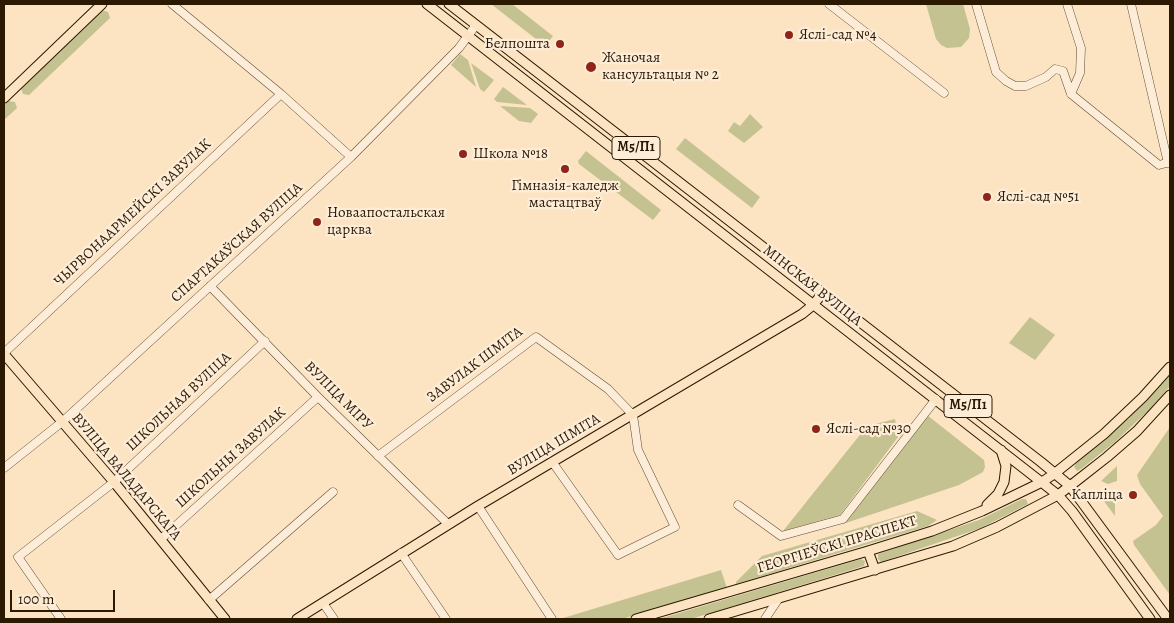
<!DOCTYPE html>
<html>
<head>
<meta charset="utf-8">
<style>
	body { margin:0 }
	#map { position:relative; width:1174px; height:623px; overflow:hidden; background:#fce4c3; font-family:Alegreya,serif }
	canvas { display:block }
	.frame { position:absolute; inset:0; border:5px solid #2b1902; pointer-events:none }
	.scale { position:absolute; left:10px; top:590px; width:105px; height:22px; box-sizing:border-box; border:2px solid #2b1902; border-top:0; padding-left:6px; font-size:15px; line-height:18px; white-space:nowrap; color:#2b1902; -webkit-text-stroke:4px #fdedd8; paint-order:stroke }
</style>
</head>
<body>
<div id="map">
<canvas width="1174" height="623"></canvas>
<div class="frame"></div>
<div class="scale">100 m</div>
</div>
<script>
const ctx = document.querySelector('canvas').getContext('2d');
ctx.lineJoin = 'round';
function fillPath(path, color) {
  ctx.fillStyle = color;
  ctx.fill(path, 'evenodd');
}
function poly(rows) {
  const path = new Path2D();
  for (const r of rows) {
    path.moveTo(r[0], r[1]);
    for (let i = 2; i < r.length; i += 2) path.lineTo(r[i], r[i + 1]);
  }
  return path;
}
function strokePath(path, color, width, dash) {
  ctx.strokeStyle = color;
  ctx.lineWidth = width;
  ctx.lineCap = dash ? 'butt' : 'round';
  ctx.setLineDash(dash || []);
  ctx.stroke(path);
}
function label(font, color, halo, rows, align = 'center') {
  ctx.font = font + ' Alegreya,serif';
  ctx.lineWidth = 4.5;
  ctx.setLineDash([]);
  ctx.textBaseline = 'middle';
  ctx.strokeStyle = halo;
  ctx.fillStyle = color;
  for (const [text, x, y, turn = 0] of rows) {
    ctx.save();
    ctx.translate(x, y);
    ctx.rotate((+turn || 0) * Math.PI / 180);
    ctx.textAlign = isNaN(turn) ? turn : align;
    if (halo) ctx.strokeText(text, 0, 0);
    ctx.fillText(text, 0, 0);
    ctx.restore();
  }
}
const green = poly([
	[491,4,512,4,553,36,545,46],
	[926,4,963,4,970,29,969,38,961,47,947,48,941,45,936,39],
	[102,10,108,12,110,18,29,95,23,94,21,88],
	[460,54,468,60,476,87,451,65],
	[471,63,494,80,484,92,480,89],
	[503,87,527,105,497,102,494,99],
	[8,101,15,102,17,108,4,120,4,105],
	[500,106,530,108,538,114,531,123,519,121],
	[750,114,763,127,744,143,728,131,734,122,740,126],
	[685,138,760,197,752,208,676,149],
	[586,151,661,210,653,220,579,164,578,161],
	[1030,317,1055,335,1035,360,1009,343],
	[1170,374,1170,386,1152,407,1115,442,1081,469,1077,471,1074,467,1077,461,1129,418],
	[927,415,984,460,985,467,983,472,959,485,843,524],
	[895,419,898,437,840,515,783,531,867,426],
	[1170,427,1170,595,1134,545,1133,541,1156,525,1163,516,1140,484,1137,475],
	[1117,466,1117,481,1108,484,1101,481],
	[1107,496,1115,504,1115,516,1103,500],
	[1022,499,1026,499,1028,504,981,528,881,562,878,559,878,554,979,520],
	[917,511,937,520,928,526,736,584,736,582,762,556],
	[861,559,865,561,864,566,691,619,659,619],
	[721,570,727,588,622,619,560,619]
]);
const minor = poly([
	[172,4,281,94,351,157],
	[829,4,944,93],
	[976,4,996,72,1006,81,1015,86,1026,86,1046,77,1055,69,1063,71,1071,94,1159,165,1170,162],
	[1067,4,1081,48,1080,73,1071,94],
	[1131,4,1168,163],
	[210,286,318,397,448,524],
	[4,353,281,94],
	[378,456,536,337,608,389,633,415,638,450,675,527,618,555,553,463],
	[4,468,62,422,351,157,459,48,476,25],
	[738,505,781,536,843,519,936,399],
	[478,506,552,619],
	[161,539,318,397],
	[401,553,446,619],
	[209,600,333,492],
	[323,603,334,619],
	[61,619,18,557,114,482,265,341],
	[765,619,779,598]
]);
const major = poly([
	[427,4,1058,495,1072,511,1150,619],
	[449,4,1041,462,1070,486,1168,619],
	[4,98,102,4],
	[4,354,114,482,225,619],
	[987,505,998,494,1004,482,1006,466,1001,450],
	[868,551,875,570],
	[297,619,478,506,802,314,813,305,822,294],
	[636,619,868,551,932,531,982,511,1042,482,1054,474,1104,434,1143,397,1170,367],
	[709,619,953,546,997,527,1058,495,1070,486,1107,457,1137,431,1170,395]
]);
const markers = [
	[789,35,5,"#8f2418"],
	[560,44,5,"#8f2418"],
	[591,67,6,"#8f2418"],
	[463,154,5,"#8f2418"],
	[565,169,5,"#8f2418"],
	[987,197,5,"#8f2418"],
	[317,222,5,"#8f2418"],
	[816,429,5,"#8f2418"],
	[1133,495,5,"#8f2418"]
];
const shields = [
	[636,148,48],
	[968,406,48]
];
const shieldNames = [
	["М5/П1",636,148],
	["М5/П1",968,406]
];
const poiNames = [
	["Яслі-сад №4",799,35],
	["Белпошта",550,44,"right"],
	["Жаночая",602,58],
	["кансультацыя № 2",602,75],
	["Школа №18",473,154],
	["Гімназія-каледж",565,186,"center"],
	["мастацтваў",565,203,"center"],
	["Яслі-сад №51",997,197],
	["Новаапостальская",327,213],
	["царква",327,230],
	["Яслі-сад №30",826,429],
	["Капліца",1123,495,"right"]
];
const streetNames = [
	["ЧЫРВОНААРМЕЙСКІ ЗАВУЛАК",133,213,-43],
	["СПАРТАКАЎСКАЯ ВУЛІЦА",237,243,-42],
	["МІНСКАЯ ВУЛІЦА",812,286,38],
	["ЗАВУЛАК ШМІТА",475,365,-37],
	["ВУЛІЦА МІРУ",338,396,45],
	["ШКОЛЬНАЯ ВУЛІЦА",179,402,-43],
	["ВУЛІЦА ШМІТА",554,445,-31],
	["ШКОЛЬНЫ ЗАВУЛАК",231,458,-42],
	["ВУЛІЦА ВАЛАДАРСКАГА",126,477,50],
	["ГЕОРГІЕЎСКІ ПРАСПЕКТ",837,545,-17]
];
fillPath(green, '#c4c290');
strokePath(minor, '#5f4c32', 9);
strokePath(major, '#2b1902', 11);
strokePath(minor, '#fdedd8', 8);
strokePath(major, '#fce4c3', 9);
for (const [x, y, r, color] of markers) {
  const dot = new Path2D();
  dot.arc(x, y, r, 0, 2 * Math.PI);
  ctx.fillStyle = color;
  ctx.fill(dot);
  strokePath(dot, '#fdedd8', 2);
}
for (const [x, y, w] of shields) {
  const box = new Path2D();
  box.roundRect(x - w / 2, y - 11.5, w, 23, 4);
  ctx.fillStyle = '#fdedd8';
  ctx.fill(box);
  strokePath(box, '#2b1902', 1);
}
label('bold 14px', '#2b1902', null, shieldNames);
label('15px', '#2b1902', '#fdedd8', poiNames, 'left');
label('15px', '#2b1902', '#fdedd8', streetNames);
</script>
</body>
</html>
